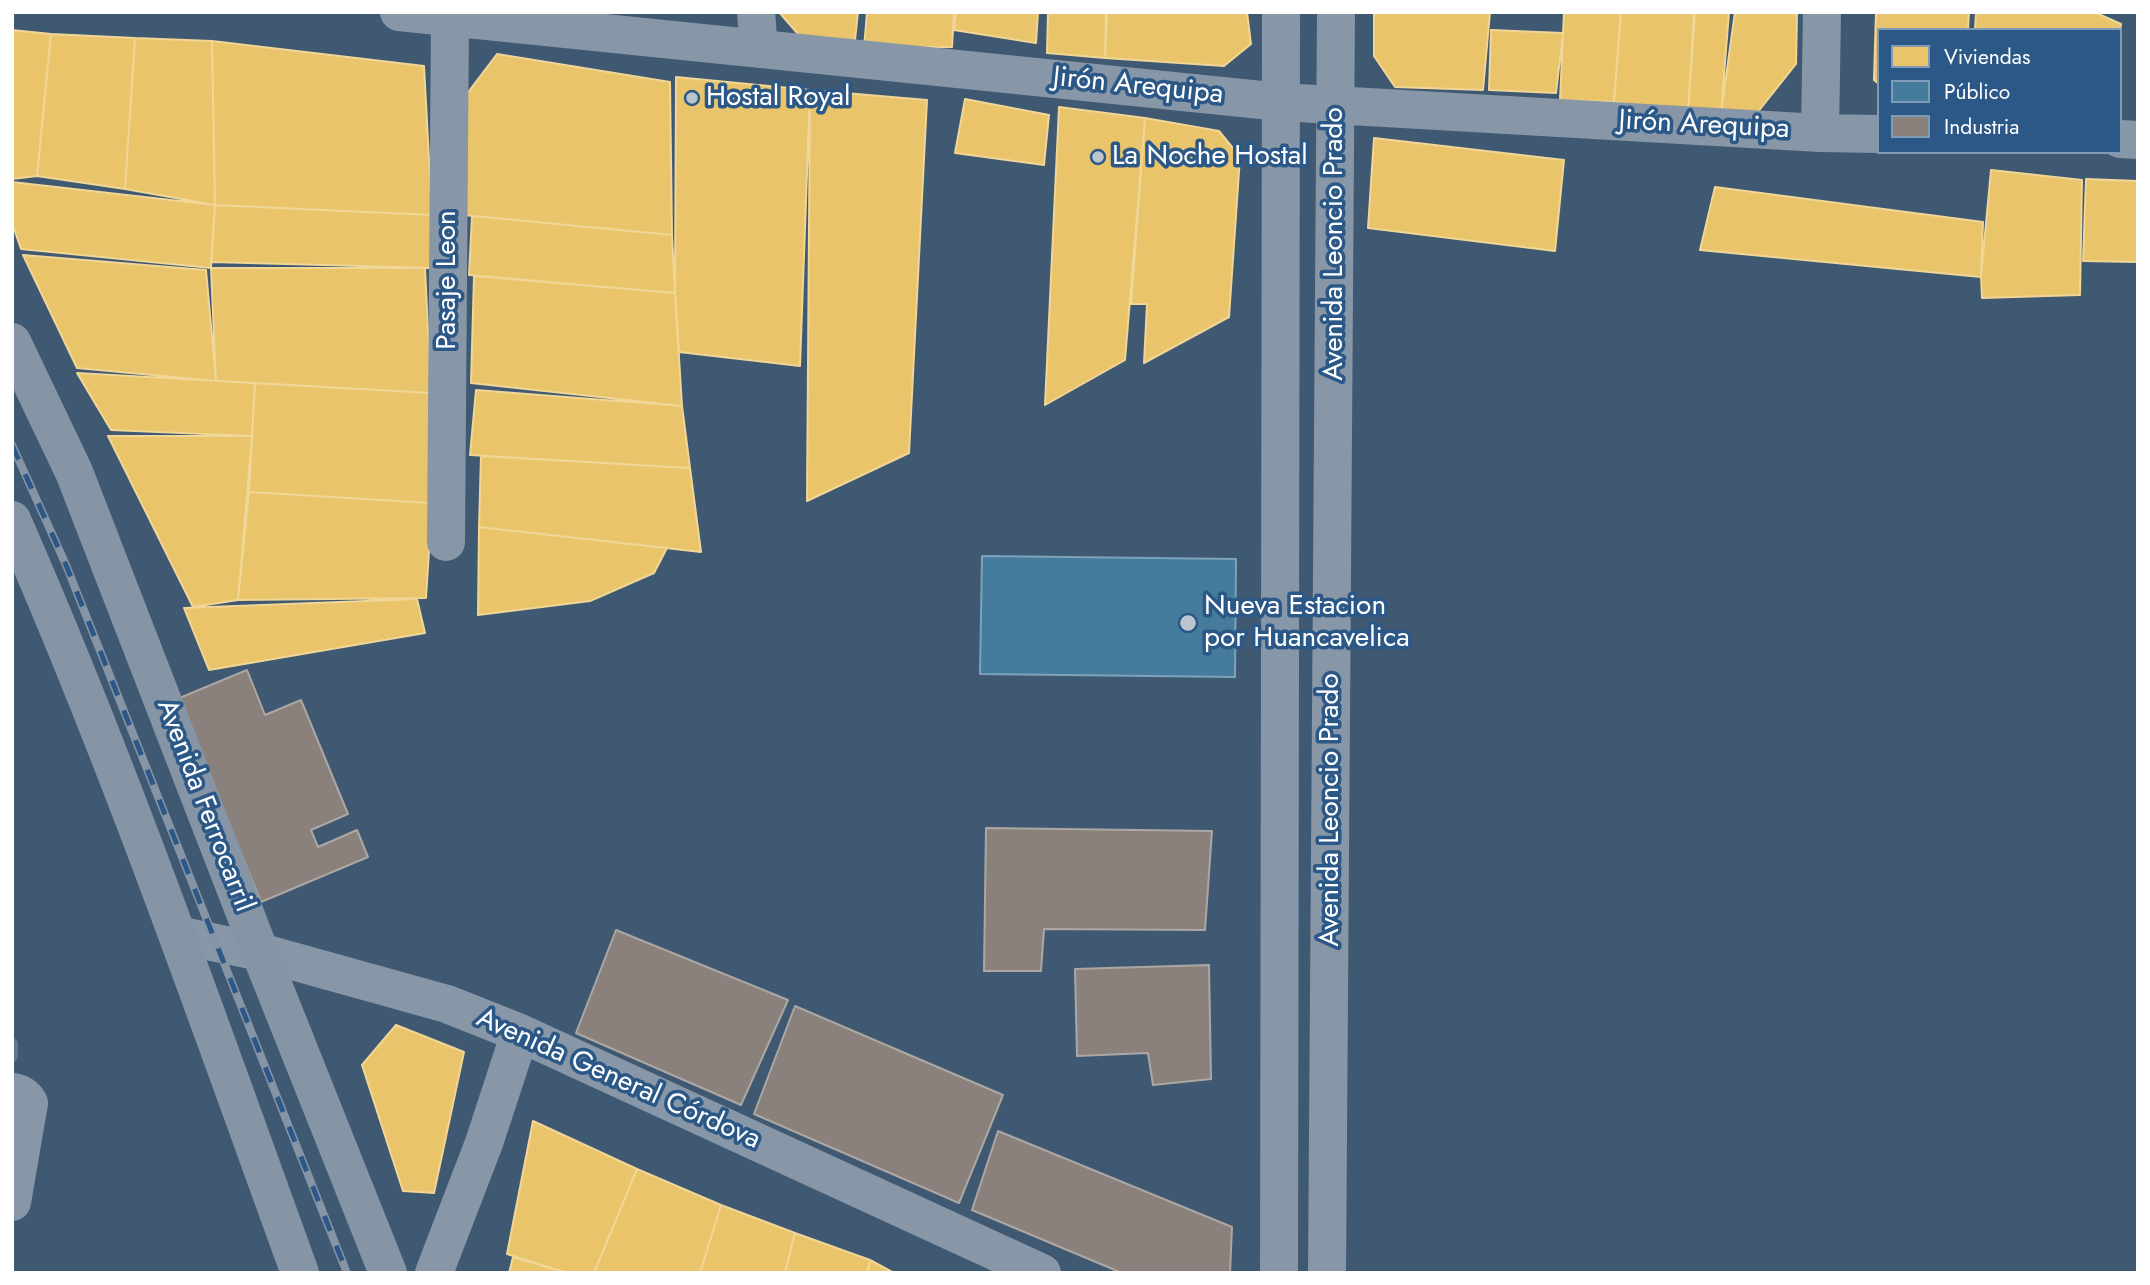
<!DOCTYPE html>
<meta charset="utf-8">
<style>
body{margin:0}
#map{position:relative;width:2150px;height:1285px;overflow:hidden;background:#405972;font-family:Jost,sans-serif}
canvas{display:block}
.frame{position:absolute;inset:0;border:14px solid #fff;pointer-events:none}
.legend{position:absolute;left:1877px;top:28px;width:245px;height:126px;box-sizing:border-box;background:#2b5887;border:2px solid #809bb7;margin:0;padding:9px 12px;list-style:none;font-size:21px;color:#fff}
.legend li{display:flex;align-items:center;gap:14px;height:35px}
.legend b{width:35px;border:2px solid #809bb7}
</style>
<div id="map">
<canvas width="2150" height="1285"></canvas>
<div class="frame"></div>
<ul class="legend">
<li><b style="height:19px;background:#e9c46a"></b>Viviendas</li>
<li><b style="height:19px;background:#457b9d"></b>Público</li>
<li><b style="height:19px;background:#8a817c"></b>Industria</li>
</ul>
</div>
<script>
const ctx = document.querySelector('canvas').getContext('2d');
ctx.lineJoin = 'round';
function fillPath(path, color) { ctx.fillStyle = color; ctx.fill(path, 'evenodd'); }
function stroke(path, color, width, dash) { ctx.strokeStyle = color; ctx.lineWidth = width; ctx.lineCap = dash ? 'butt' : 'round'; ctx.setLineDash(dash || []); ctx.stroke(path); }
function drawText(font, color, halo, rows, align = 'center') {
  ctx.font = font + ' Jost,sans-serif'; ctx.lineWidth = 7; ctx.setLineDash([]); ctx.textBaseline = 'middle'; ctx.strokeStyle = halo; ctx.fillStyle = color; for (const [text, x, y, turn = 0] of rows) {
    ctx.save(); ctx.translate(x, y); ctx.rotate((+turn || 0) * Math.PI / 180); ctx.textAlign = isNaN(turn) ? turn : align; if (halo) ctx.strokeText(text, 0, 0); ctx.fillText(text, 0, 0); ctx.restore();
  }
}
const homes = new Path2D(`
 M779,12h79l-3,28 -51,1z
 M867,12h87l-2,35 -88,1z
 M956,12h82l-2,31 -82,-13z
 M1048,12h58l-1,46 -58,-5z
 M1107,12h140l4,32 -27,22 -119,-8z
 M1374,12h116l-7,78 -88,-3 -21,-31z
 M1564,12h57l-7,90 -54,-2z
 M1621,12h73l-6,101 -74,-11z
 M1695,12h34l-8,101h-33z
 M1735,12h47l15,2 -1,50 -39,49h-36z
 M1876,12h93l-1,18h-89v54l-5,-4z
 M1976,12h118l27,12 -1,6h-145z
 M12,30l39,4 -14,142 -25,3z
 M1491,30l72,3 -7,60 -67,-3z
 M51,34l84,4 -10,151 -88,-13z
 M135,38l77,3 3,164 -90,-16z
 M212,41l212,25 8,149 -217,-10z
 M497,54l173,28 2,153 -209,-20v-116z
 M676,77l134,13 -10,276 -121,-14 -4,-59z
 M810,90l117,10 -18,353 -102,48z
 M965,99l84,16 -5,50 -89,-12z
 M1059,107l86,11 -20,242 -80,45z
 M1145,118l74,13 21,26 -11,160 -85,46 3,-59h-16z
 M1374,138l190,22 -9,91 -187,-23z
 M1991,170l91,10 -2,115 -98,3 -1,-21z
 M2086,179l52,2v81l-55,-1z
 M12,182l203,23 -4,63 -190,-19 -9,-26z
 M1715,187l268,35 -2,55 -281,-27z
 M215,205l217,10 2,53 -223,-6z
 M472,216l200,19 3,58 -206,-18z
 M23,255l183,15 10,111 -139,-13z
 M211,268h214l6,125 -215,-12z
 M474,276l201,17 7,113 -211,-23z
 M77,373l178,10 -3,53 -141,-6z
 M255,383l176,10 1,110 -183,-11z
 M476,390l206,16 8,62 -220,-13z
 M108,436h144l-14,164 -45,7z
 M481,456l209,12 11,84 -222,-25z
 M249,492l183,11 -6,95 -188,2z
 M479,527l188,21 -13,25 -64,28 -112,14z
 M417,599l8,34 -216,37 -25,-62z
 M396,1025l68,27 -30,141 -31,-2 -41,-126z
 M533,1121l104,48 -43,104h-27l-60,-19z
 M637,1169l84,36 -21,68h-106z
 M721,1205l74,28 -10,40h-85z
 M795,1233l75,27 -3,13h-82z
 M513,1257l54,16h-58z
 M870,1260l24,13h-26z`);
const public = new Path2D(`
 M982,556l254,3 -1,118 -255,-3z`);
const industry = new Path2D(`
 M247,670l18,45 36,-15 47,114 -37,16 7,17 39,-17 11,27 -107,45 -84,-203z
 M986,828l226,3 -7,99 -161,-1 -3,42h-57z
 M616,930l172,70 -47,105 -165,-72z
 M1209,965l2,114 -58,6 -5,-32 -71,3 -2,-87z
 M795,1006l208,89 -44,108 -205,-89z
 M998,1131l234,96 -2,46h-108l-150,-63z`);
const stream = new Path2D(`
 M12,1044v12`);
const minor = new Path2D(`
 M399,12l882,90 539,31 59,1
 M756,12l3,37
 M1820,133l2,-121
 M2120,139l18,1
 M446,542l4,-525
 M178,935l82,17 187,52 73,29 522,240
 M12,1092c9,1 13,4 17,11l-17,99
 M434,1273l50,-130 36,-110
 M1279,1273l2,-1261
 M1327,1273l9,-1261`);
const major = new Path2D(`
 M12,342l62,130 186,480 128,321
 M12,520c108,246 196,500 288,753`);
const rail = new Path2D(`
 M12,445l54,120 281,708`);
const markers = [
 [692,98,7,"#bcc5ce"],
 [1098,157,7,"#bcc5ce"],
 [1188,623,9,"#bcc5ce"]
];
const streetNames = [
 ["Jirón Arequipa",1138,87,6],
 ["Jirón Arequipa",1704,126,3],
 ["Avenida Leoncio Prado",1335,244,-90],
 ["Pasaje Leon",448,280,-90],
 ["Avenida Ferrocarril",204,806,69],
 ["Avenida Leoncio Prado",1331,810,-90],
 ["Avenida General Córdova",618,1080,24]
];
const poiNames = [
 ["Hostal Royal",706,98],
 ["La Noche Hostal",1112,157],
 ["Nueva Estacion",1204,607],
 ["por Huancavelica",1204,639]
];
fillPath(homes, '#e9c46a');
stroke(homes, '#f0d697', 2);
fillPath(public, '#457b9d');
stroke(public, '#7da3ba', 2);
fillPath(industry, '#8a817c');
stroke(industry, '#ada7a3', 2);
stroke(stream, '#5a7796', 12);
stroke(minor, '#8797a8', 38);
stroke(major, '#8695a5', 38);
stroke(rail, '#8695a6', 8);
stroke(rail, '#2b5887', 5, [16]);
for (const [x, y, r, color] of markers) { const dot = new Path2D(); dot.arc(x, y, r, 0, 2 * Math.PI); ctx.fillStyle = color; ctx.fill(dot); stroke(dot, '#2b5887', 2.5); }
drawText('28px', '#fff', '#2b5887', streetNames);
drawText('28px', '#fff', '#2b5887', poiNames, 'left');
</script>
